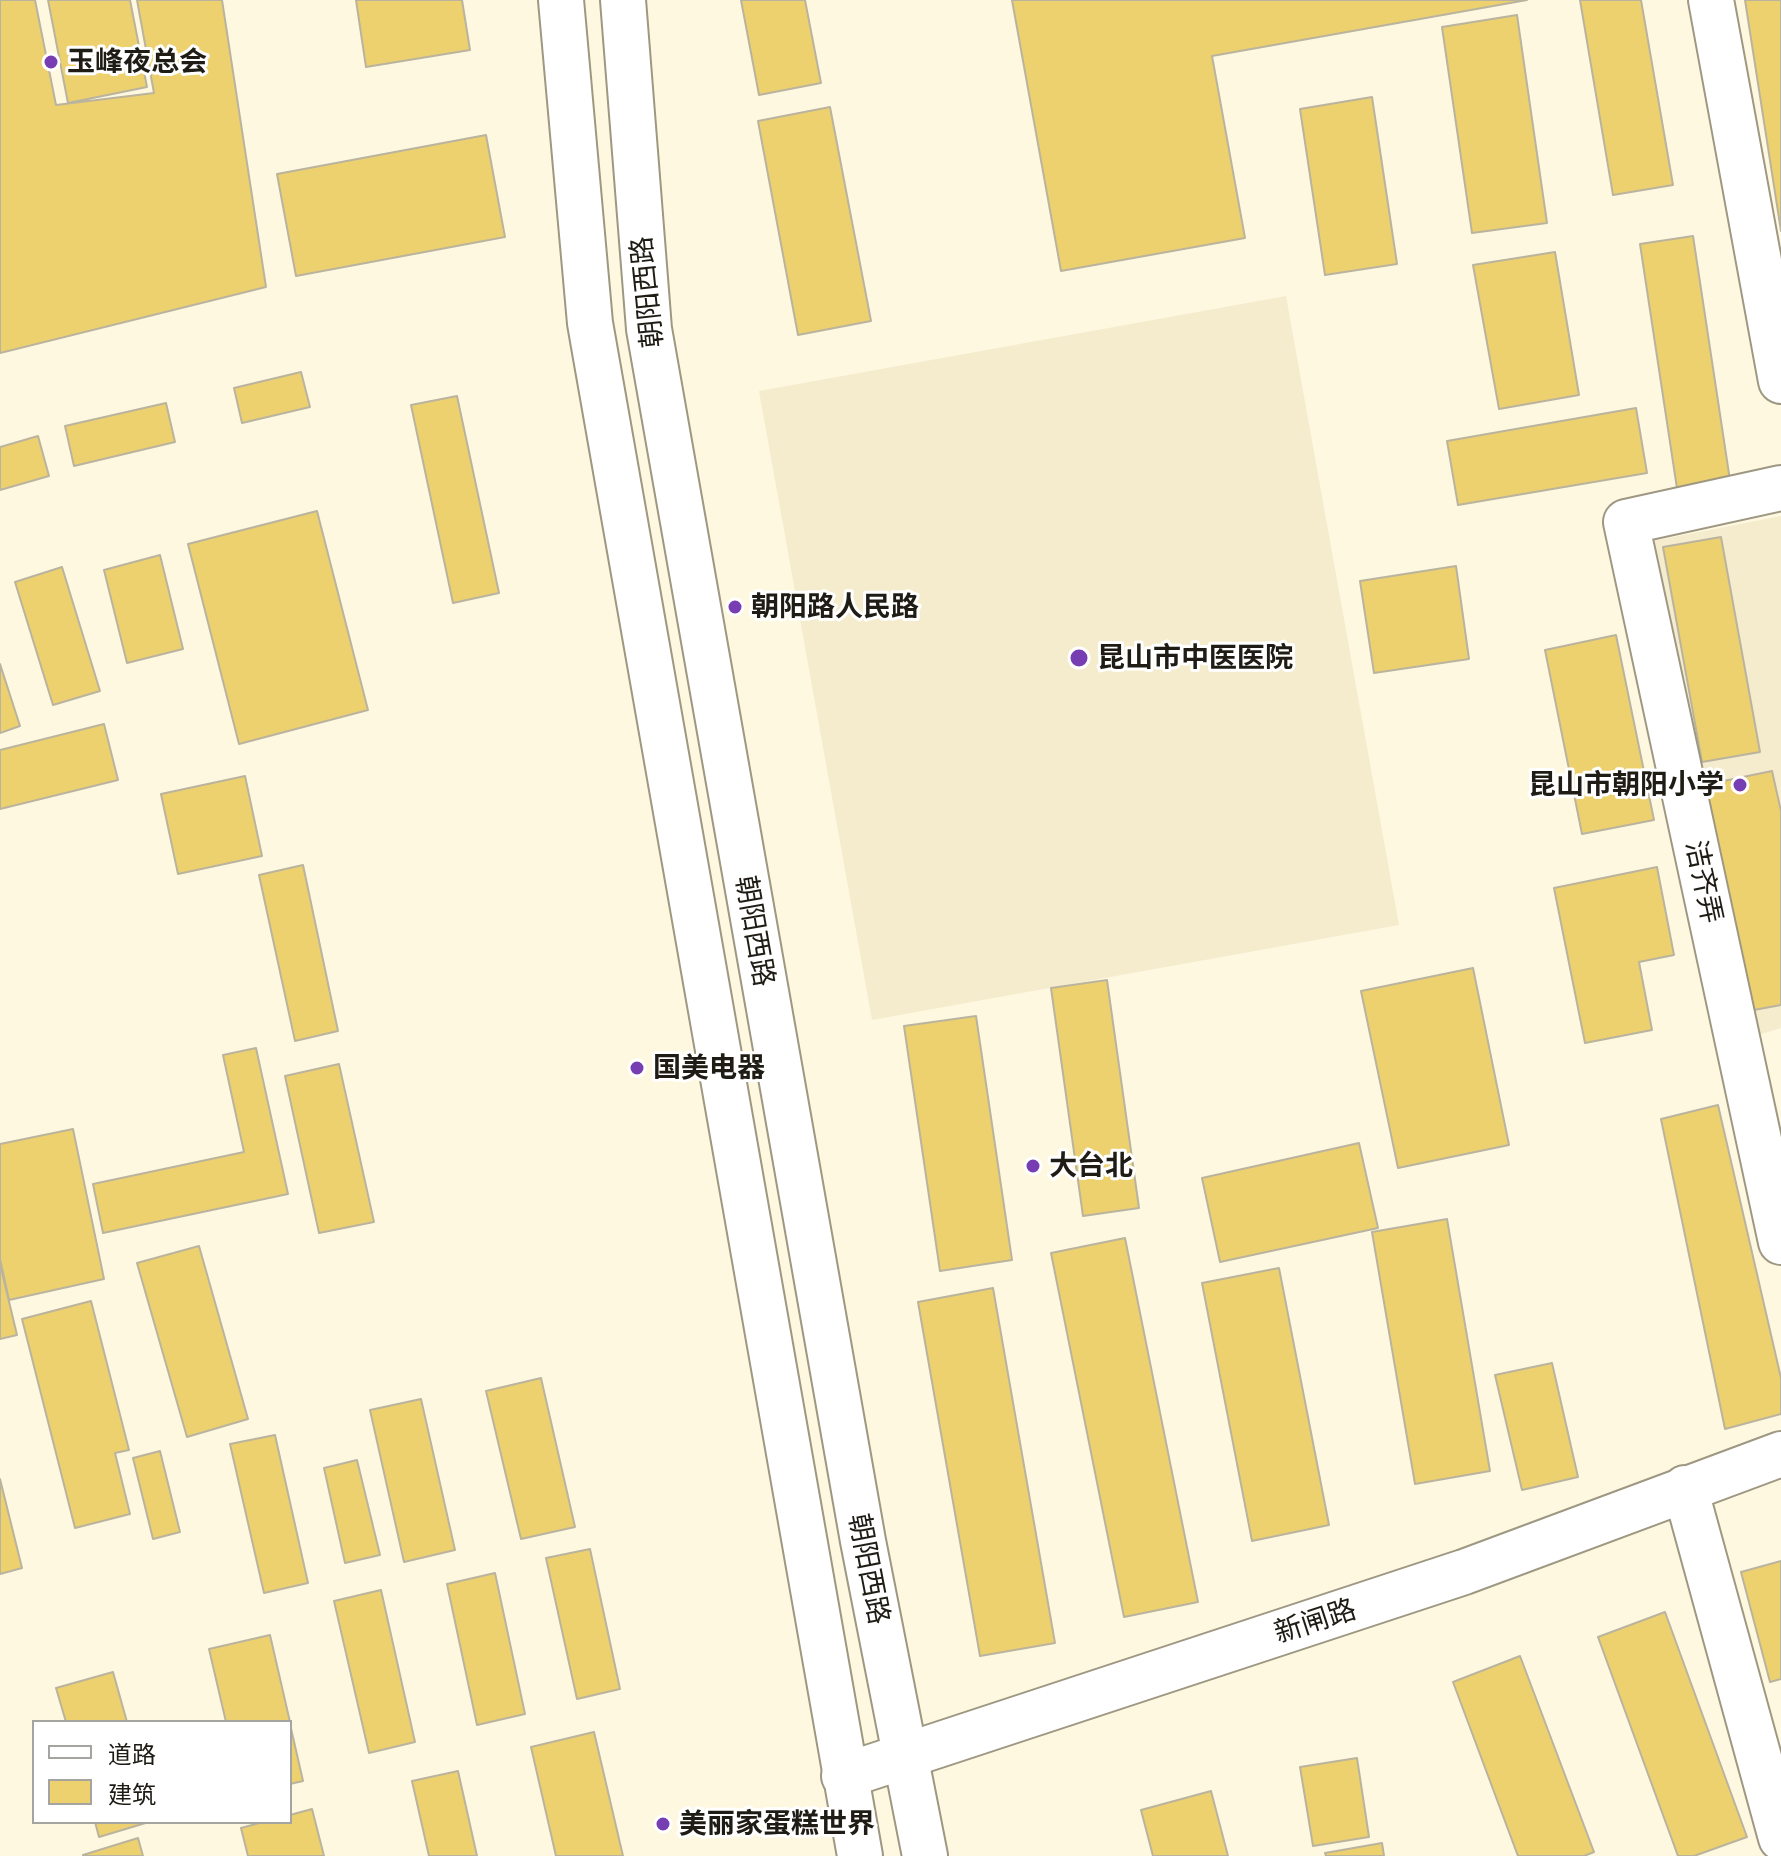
<!DOCTYPE html>
<meta charset="utf-8">
<style>
body{margin:0}
#map{position:relative;width:1781px;height:1856px;overflow:hidden;background:#fff8e1;font-family:Ubuntu,"Noto Sans SC",sans-serif}
canvas{display:block}
.legend{position:absolute;left:32px;top:1720px;width:260px;height:104px;box-sizing:border-box;background:#fff;border:2px solid #a5a4a1;margin:0;padding:10px 14px;list-style:none;font-size:24px;color:#1e1c14}
.legend li{display:flex;align-items:center;gap:16px;height:40px}
.legend b{width:40px;border:2px solid #a5a4a1}
</style>
<div id="map">
<canvas width="1781" height="1856"></canvas>
<ul class="legend">
<li><b style="height:10px;background:#fff"></b>道路</li>
<li><b style="height:22px;background:#eed16f"></b>建筑</li>
</ul>
</div>
<script>
const ctx = document.querySelector('canvas').getContext('2d');
ctx.lineJoin = 'round';
function fillPath(path, color) { ctx.fillStyle = color; ctx.fill(path, 'evenodd'); }
function stroke(path, color, width, dash) { ctx.strokeStyle = color; ctx.lineWidth = width; ctx.lineCap = dash ? 'butt' : 'round'; ctx.setLineDash(dash || []); ctx.stroke(path); }
function drawText(font, color, halo, rows, align = 'center') {
  ctx.font = font + ' Ubuntu,"Noto Sans SC",sans-serif'; ctx.lineWidth = 6; ctx.setLineDash([]); ctx.textBaseline = 'middle'; ctx.strokeStyle = halo; ctx.fillStyle = color; for (const [text, x, y, turn = 0] of rows) {
    ctx.save(); ctx.translate(x, y); ctx.rotate((+turn || 0) * Math.PI / 180); ctx.textAlign = isNaN(turn) ? turn : align; if (halo) ctx.strokeText(text, 0, 0); ctx.fillText(text, 0, 0); ctx.restore();
  }
}
const built = new Path2D(`
 M1286,296l113,629 -527,95 -113,-629z
 M1781,516v512l-29,9 -104,-495z`);
const building = new Path2D(`
 M0,0h35l21,105 98,-12 -17,-93h85l44,287 -266,66z
 M48,0h82l17,87 -79,16z
 M356,0h106l8,50 -104,17z
 M741,0h64l16,83 -62,12z
 M1012,0h515l-315,56 33,182 -184,33z
 M1580,0h61l32,185 -60,10z
 M1745,0h36v231z
 M1517,15l30,208 -75,10 -30,-206z
 M1372,97l25,167 -72,11 -25,-166z
 M830,107l41,214 -73,14 -40,-214z
 M486,135l19,102 -209,39 -19,-102z
 M1693,236l38,251 -53,8 -38,-251z
 M1555,252l24,143 -80,14 -26,-144z
 M301,372l9,35 -68,16 -8,-35z
 M457,396l42,197 -46,10 -42,-198z
 M166,403l9,39 -101,24 -9,-40z
 M1636,408l11,65 -189,32 -11,-64z
 M38,436l11,40 -49,14v-43z
 M317,511l51,199 -129,34 -51,-200z
 M1721,537l39,215 -58,10 -39,-215z
 M160,555l23,94 -56,14 -23,-93z
 M1456,566l13,93 -95,14 -14,-92z
 M62,567l38,124 -47,14 -38,-123z
 M1616,635l38,185 -72,14 -37,-184z
 M0,664l20,62 -20,7z
 M104,724l14,56 -118,29v-59z
 M1772,771l9,40v194l-27,5 -50,-225z
 M245,776l17,80 -84,18 -17,-80z
 M303,865l35,166 -43,10 -36,-166z
 M1657,867l17,88 -35,7 13,68 -67,13 -31,-155z
 M1473,968l36,177 -111,23 -37,-177z
 M1107,980l32,228 -56,8 -32,-228z
 M976,1016l36,244 -72,11 -36,-245z
 M256,1048l32,146 -185,39 -10,-49 151,-32 -21,-97z
 M339,1064l35,158 -55,11 -34,-157z
 M1718,1105l63,273v36l-56,15 -64,-310z
 M73,1129l31,150 -95,21 -9,-41v-115z
 M1359,1143l19,85 -158,34 -18,-84z
 M1447,1219l43,252 -75,13 -43,-252z
 M1125,1238l73,364 -74,15 -73,-364z
 M199,1246l49,173 -61,18 -50,-174z
 M0,1264l17,71 -17,4z
 M1279,1268l50,257 -77,16 -50,-258z
 M993,1288l62,355 -75,13 -62,-354z
 M91,1301l38,149 -14,3 15,61 -55,14 -53,-209z
 M1552,1363l26,114 -56,13 -27,-115z
 M541,1378l34,149 -54,12 -35,-148z
 M421,1399l34,151 -51,12 -34,-152z
 M275,1435l33,148 -44,10 -34,-149z
 M160,1451l20,81 -27,7 -20,-81z
 M357,1460l23,95 -35,8 -21,-95z
 M0,1479l22,89 -22,6z
 M590,1549l30,140 -43,10 -31,-141z
 M1781,1561v118l-11,3 -29,-110z
 M495,1573l30,141 -48,11 -30,-141z
 M381,1590l34,152 -46,11 -35,-152z
 M1665,1612l82,225 -53,19h-16l-80,-219z
 M270,1635l20,87h-64l-17,-73z
 M1520,1656l74,196 -10,4h-66l-65,-174z
 M113,1672l14,50h-61l-10,-34z
 M290,1724l13,57 -13,3z
 M594,1732l29,124h-67l-25,-109z
 M1357,1758l12,79 -56,9 -13,-79z
 M458,1771l19,85h-48l-17,-75z
 M1211,1791l17,65h-75l-12,-46z
 M312,1809l12,47h-76l-7,-28 22,-6h27v-7z
 M95,1822h54l-50,15z
 M138,1838l5,18h-60v-1z
 M1382,1843l2,13h-58l-1,-3z`);
const minor = new Path2D(`
 M1711,0l70,381
 M1781,488l-155,34 155,720
 M1685,1488l96,350
 M844,1776l620,-204 317,-118`);
const major = new Path2D(`
 M561,0l29,323 270,1533
 M623,0l26,329 214,1212 62,315`);
const markers = [
 [51,62,8,"#773db3"],
 [735,607,8,"#773db3"],
 [1079,658,10,"#773db3"],
 [1740,785,8,"#773db3"],
 [637,1068,8,"#773db3"],
 [1033,1166,8,"#773db3"],
 [663,1824,8,"#773db3"]
];
const poiNames = [
 ["玉峰夜总会",67,62],
 ["朝阳路人民路",751,607],
 ["昆山市中医医院",1097,658],
 ["昆山市朝阳小学",1724,785,"right"],
 ["国美电器",653,1068],
 ["大台北",1049,1166],
 ["美丽家蛋糕世界",679,1824]
];
const streetNames = [
 ["朝阳西路",647,292,-96],
 ["洁齐弄",1704,882,78],
 ["朝阳西路",755,931,80],
 ["朝阳西路",869,1569,79],
 ["新闸路",1315,1621,-18]
];
fillPath(built, '#f5ecce');
fillPath(building, '#eed16f');
stroke(building, '#bab49e', 2);
stroke(minor, '#9e9883', 48);
stroke(major, '#9e9883', 48);
stroke(minor, '#fff', 44);
stroke(major, '#fff', 44);
for (const [x, y, r, color] of markers) { const dot = new Path2D(); dot.arc(x, y, r, 0, 2 * Math.PI); ctx.fillStyle = color; ctx.fill(dot); stroke(dot, '#fff', 3); }
drawText('bold 28px', '#1e1c14', '#fff', poiNames, 'left');
drawText('28px', '#1e1c14', '#fff', streetNames);
</script>
